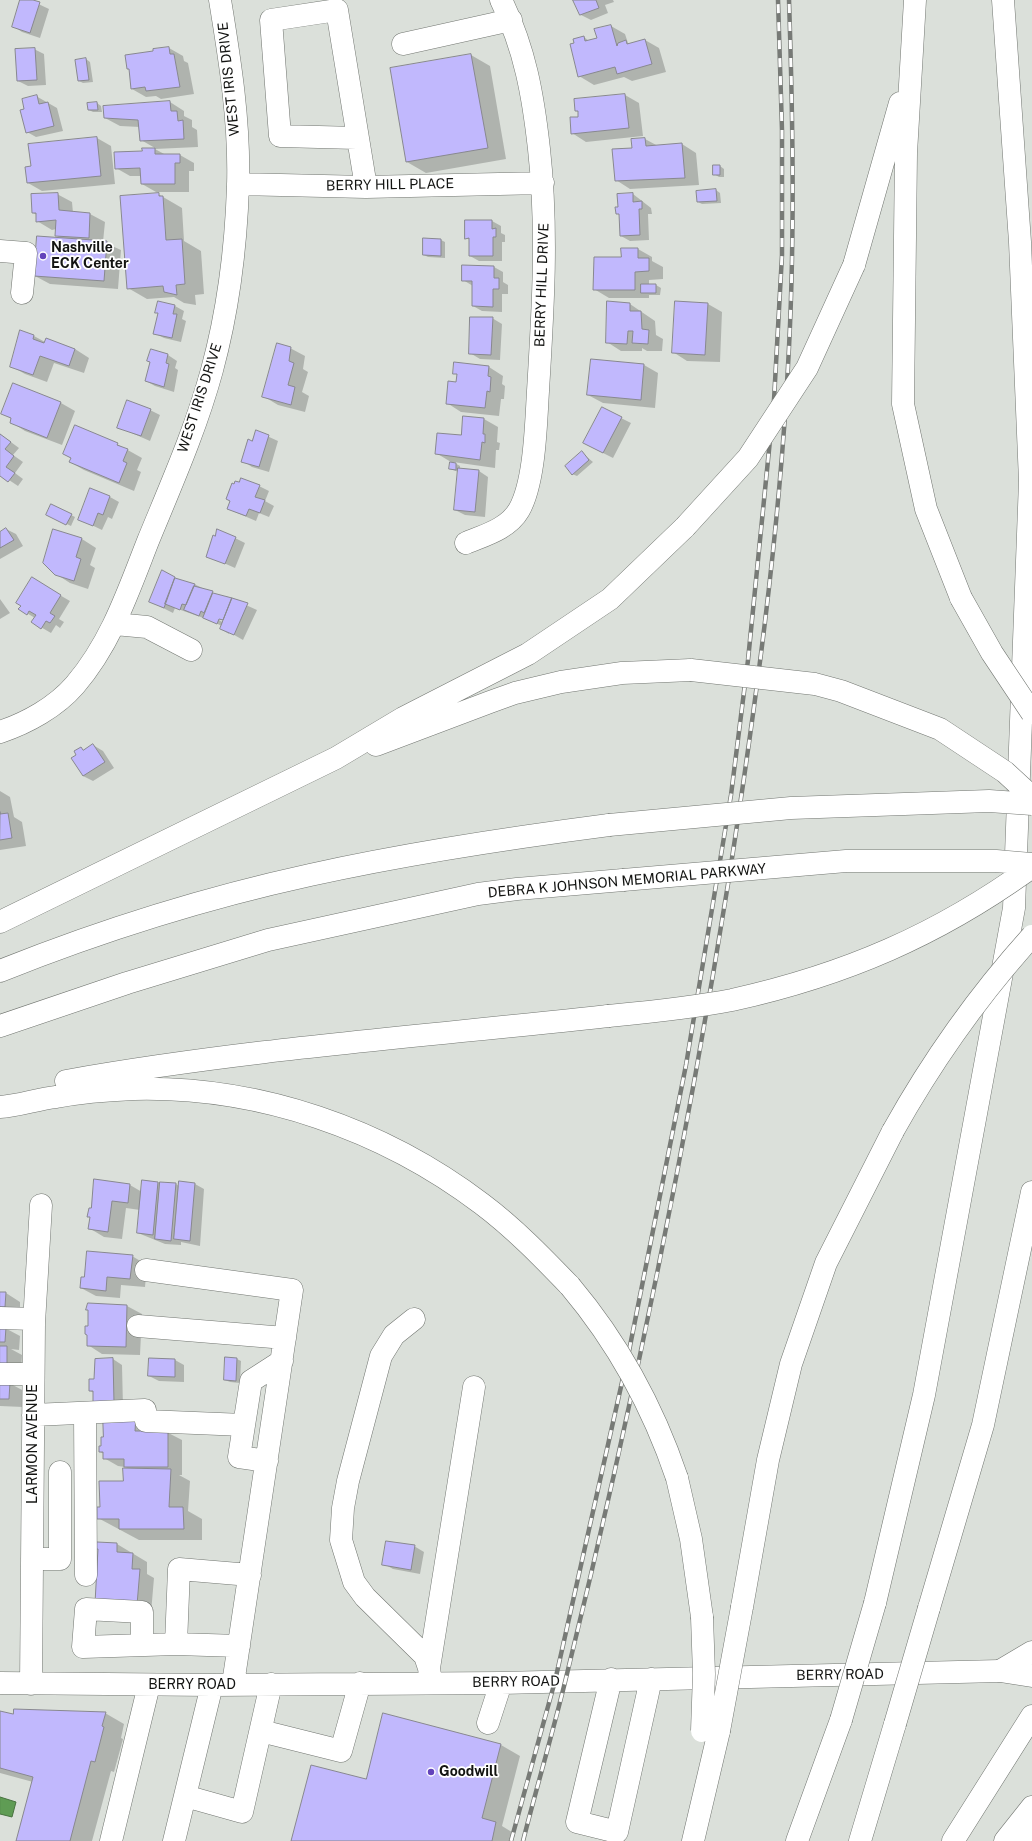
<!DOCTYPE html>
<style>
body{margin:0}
canvas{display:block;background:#dbe0da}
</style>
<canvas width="1032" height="1841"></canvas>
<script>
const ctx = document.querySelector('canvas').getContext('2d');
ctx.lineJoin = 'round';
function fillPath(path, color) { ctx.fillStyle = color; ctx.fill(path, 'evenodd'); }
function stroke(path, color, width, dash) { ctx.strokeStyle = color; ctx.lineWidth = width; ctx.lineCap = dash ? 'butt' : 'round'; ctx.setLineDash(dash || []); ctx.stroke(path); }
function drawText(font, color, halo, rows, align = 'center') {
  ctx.font = font + ' "Public Sans",sans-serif'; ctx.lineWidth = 3.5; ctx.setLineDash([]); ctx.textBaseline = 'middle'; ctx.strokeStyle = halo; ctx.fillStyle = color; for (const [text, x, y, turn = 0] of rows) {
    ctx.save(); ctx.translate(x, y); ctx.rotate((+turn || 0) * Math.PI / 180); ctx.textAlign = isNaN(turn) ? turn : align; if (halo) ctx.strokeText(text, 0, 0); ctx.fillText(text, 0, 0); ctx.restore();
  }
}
const water = new Path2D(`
 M0,1797l16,5 -4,15 -12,-3z`);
const shadow = new Path2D(`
 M21,0h9l19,9 -9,29 -18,-6 -9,-6z
 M575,0h38l1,2 -9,3 3,8 -17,7 -10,-5z
 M611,26l14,8 3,9 2,1 15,-4 14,8 7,24 -34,9 -8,-4 -30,8 -15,-9 5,-39 5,4 9,-3z
 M169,48l14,8 1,5 4,2 6,31 -33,5 -5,-3 -10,1 -14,-8 -2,-19 -2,-2 26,-16z
 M34,49l10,5 2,31 -18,1 -10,-5z
 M471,55l19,11 16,93 -80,14 -19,-11 -16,-93z
 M86,59l4,3 3,20 -10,1 -4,-2z
 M625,95l14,8 4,33 -57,6 -14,-9 8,-15 -1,-6 -3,-1z
 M36,96l21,12 6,23 -27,6 -9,-5 -2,-22z
 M170,102l14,9v5l8,4v7l5,3 1,17 -43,2 11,6h14l14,8v8h-5v21h-33l-14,-8v-8h-12l-14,-8 27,-16v-3l12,-1 -14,-8 -1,-13 -20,-1 -15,-8z
 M97,103l4,3 1,6h-9l-4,-2z
 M97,138l14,8 4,38 -73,7 -14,-8 4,-16z
 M645,139l13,7 24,-2 14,9 3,32 -69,4 -14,-9 17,-31v-9z
 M720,166l4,3v8h-5l-5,-3z
 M716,190l4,3 1,10 -19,1 -4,-2z
 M57,194l15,8 1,11 17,1 15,8 -2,20 18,8 -3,39 -68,-5 -15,-8 27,-37 -6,-4v-6l-4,1 -15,-9v-6l-4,-2z
 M158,194l24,14 2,33 17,10 3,43 -9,1 1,10 -12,-2 -10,-6 -27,2 -19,-11z
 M633,194l18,14 1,6h-4l1,26 -19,1 -9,-5 -1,-21 -3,-2 2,-5z
 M492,221l9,5v7l4,2v7h-3v19h-23l-9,-5v-16l-4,-2z
 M441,240l4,2v16l-17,-1 -4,-2z
 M622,249h16l14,8v4l11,6v12l-14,1v5h7l5,3 -1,7h-11v3h-40l-15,-9 28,-31z
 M494,267l9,5v10l5,3v9h-6v18l-20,-1 -9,-5v-20l-10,-6z
 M676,302l32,2 14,8 -2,50 -33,-1 -14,-9z
 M630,304l25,17 1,14 7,4 -1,12h-15l-5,-3v3h-21l-14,-9z
 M175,306l9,5 -2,8 4,2 -5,21 -17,-4 -10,-5 5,-19 -3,-2z
 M492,318l10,6 -2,36 -20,-1 -10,-6z
 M34,336l11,6 2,-3 28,10 14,9 -5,15 -30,-10 -7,19 -22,-8 -14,-8z
 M290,348l15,8 -2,13 5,3 -6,20 7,4 -4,16 -27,-7 -15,-9z
 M151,351l17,4 9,6 -2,7 3,2 -4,22 -19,-6 -9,-5 5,-19z
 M592,360l52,5 14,8 -3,35 -52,-5 -15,-8z
 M489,367l14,9 -1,8 3,2 -1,13h-3l-2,17 -38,-4 -14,-9 10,-20 1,-8 -4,-2z
 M61,403l14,8 -13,34 -37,-14 -14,-9 1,-3 -9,-6z
 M150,410l10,5 -10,26 -32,-14z
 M464,417l20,2 14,8 -1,15 3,1 -1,7h-3l-1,18 -42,-6 7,4v4l19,1 9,6 -3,40 -20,-2 -10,-5 4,-38 -9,-3 1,-7 -15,-9 26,-17z
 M621,418l10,5 -18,35 -20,-10z
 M256,431l22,10 -9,31 -17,-5 -9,-6z
 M0,434l19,14 -6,7 10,7 -8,11 8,6 -5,7 -18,-12z
 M117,444l25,14 -5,12 4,2 -7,19 -50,-21 -14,-8 1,-4 -7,-4z
 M582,453l11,9 -16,14 -5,-2z
 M259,486l10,5 -4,10 9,5 -5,11 -10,-4 -3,8 -28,-12 3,-8z
 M110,497l9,5 -7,17 -4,-2 -6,13 -23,-11z
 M71,515l4,2 -4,9 -19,-9z
 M6,529l10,5 7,12 -23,13v-26z
 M54,530l28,9 14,9 -6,17 5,3 -7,21 -18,-6 -14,-9z
 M235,538l10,5 -10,25 -27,-12z
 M162,572l26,12h6l31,15 1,-3 31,14 -14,30 -14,-8v2l-8,-5 1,-3 -13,-6 -34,-12 -2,5 -22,-11zM215,615l9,5v3l-10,-6z
 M32,579l38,22 -11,18 5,3 -4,6 -4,-3 -5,8 -19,-11 3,-4 -15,-9z
 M0,599l10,14 -10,6z
 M93,745l10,6 11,17 -21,13 -10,-5 -6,-21 4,-7 4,3z
 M0,791l10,6 4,20 8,5 4,24 -26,4z
 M95,1181l35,4 12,7 1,-11 33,3 3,2 16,-2 9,5 -4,57 -19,-4v3l-16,-1 -27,-11 2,-23 -14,-2 -4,31 -18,-2 -15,-9 2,-10 -3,-2 4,-7z
 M132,1256l15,9 -2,22 -24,-2 -1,13 -24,-2 -15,-8z
 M0,1293h6l14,9v13l-20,-1z
 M89,1304l38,2 15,8 -2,41 -38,-1 -14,-9z
 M0,1328h5l15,8 -1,14 -8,-1 11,6 -1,16h-21z
 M113,1359l9,6 1,42 -33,-16 5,-11 -1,-11z
 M237,1359l4,2 -1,22 -10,-1 -5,-2z
 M175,1360l9,5v17l-25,-1 -10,-5z
 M0,1382l9,1 15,8 -1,16 -23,-1z
 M135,1416l47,24v35h-3l11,6 -2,30 14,8v21h-63l-41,-22 3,-10 23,-26 6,-13 -5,-2 -7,-1 -14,-8v-4l-4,-2 2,-14z
 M117,1544l30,18v12l7,4 -3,35 -58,-35 6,-29z
 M414,1546l10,6 -4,22 -27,-5 -9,-5z
 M0,1712l14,4 91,-3 19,11 -3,14 2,1 -9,33 -3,-1 -19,70h-75l16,-59 -33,-9z
 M384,1714l117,31 19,11 -18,70 13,8 -2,7h-221l75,-61z`);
const building = new Path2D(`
 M20,0h13l7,2 -10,31 -18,-6z
 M573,0h23l3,8 -19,7z
 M611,25l6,21 1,-3 8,-3 1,4 18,-5 7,25 -35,10 -2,-7 -37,10 -8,-33 4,-1 -1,-4 11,-3 1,5 12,-3 -3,-9z
 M169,47l1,7h4l6,33 -34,4 -1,-4 -14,2 -2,-20h-2l-2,-14 28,-4v-2z
 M35,48l2,32 -20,1 -2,-32z
 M471,54l17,94 -82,14 -16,-94z
 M86,58l3,22 -11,1 -3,-21z
 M625,94l4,34 -58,6 -1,-17h8v-6h-3l-1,-12z
 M37,95l2,9 9,-2 6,24 -28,7 -6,-23 4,-1 -2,-10z
 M170,101l1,10h6l1,10 5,-1 1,19 -44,2 -2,-21 -34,-2 -1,-12z
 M97,102l1,8h-10l-1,-7z
 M97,137l4,39 -74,7 -2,-16 6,-1 -3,-22z
 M645,138l1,8 36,-3 3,35 -70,3 -3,-32 20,-1 -1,-9z
 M142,148h13v6h25v9h-5v21h-34l-1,-16 -25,1 -1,-17 28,-1z
 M713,165h7v10h-7z
 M716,189l1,12 -20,1 -1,-11z
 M58,193l1,17 31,3 -1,25 -34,-2 1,-16 -20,2v-9h-4l-1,-19z
 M159,193v3h4l3,44 16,-1 3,45 -9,1 1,10 -13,-3 -1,-6 -36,3 -7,-93z
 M633,193v9l9,-1v8h-3l1,26 -20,1 -1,-22h-3l-1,-7h3l-1,-13z
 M465,220h27v9l4,-1v9h-3v19h-24v-18l-4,1z
 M37,236l70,5 -3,40 -70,-5z
 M423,238l18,1v17l-18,-1z
 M621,248h17v10h11v13l-14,1v18h-42l1,-33h27z
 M462,265l32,1v12h5v11h-6v18l-21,-1v-25h-10z
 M641,284h15v9h-15z
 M158,301l17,4 -2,9h4l-5,24 -19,-4 5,-21h-3z
 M607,301l23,2v8h11l1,18 7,1 -1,14 -16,-1 1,-12h-5l-1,13 -21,-1z
 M675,301l33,2 -3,52 -33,-2z
 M470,317h23l-2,38 -22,-1z
 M20,330l14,5 -1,4 11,4 2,-5 29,11 -6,17 -29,-10 -7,19 -23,-8z
 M277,343l14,4 -2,14 5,2 -6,22 7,2 -4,18 -29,-8z
 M151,349l17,5 -2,9 3,1 -5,23 -19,-6 5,-19 -3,-1z
 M591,359l53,5 -3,36 -54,-5z
 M454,362l35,4 -1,10 3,1 -1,15 -3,-1 -2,17 -39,-4 2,-23 8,1 1,-8h-4z
 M13,383l48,19 -14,36 -37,-15 1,-5 -10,-4z
 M127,400l24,9 -10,27 -24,-8z
 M602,407l20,10 -19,36 -20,-10z
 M463,416l21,2 -1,16h2v9l-3,-1 -2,18 -45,-6 2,-21 24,2z
 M75,425l43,18 -1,2 11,4 -5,12 4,2 -8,20 -50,-21 2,-4 -8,-4z
 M256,430l13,5 -10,32 -18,-5 7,-23 4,2z
 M0,434l11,8 -6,7 9,7 -8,11 9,6 -7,9 -8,-6z
 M582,451l7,9 -17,15 -7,-9z
 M450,462l6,1v7l-7,-1z
 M458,468l21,2 -4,42 -21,-2z
 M241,478l19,7 -5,12 10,3 -5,13 -11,-4 -3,7 -19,-7 3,-8 -4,-2 6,-16 2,1 1,-3 4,1z
 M90,488l20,8 -7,19 -5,-2 -5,13 -15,-6z
 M51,504l21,10 -6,11 -20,-10z
 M6,528l8,12 -14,8v-16z
 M53,529l29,9 -6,19 5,2 -7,22 -19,-6 -12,-12z
 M217,529l19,8 -11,27 -19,-7 7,-22 2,1z
 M162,570l13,7 -11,31 -15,-6z
 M32,577l29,18 -11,18 5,3 -5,7 -4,-2 -5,8 -10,-7 5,-7 -7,-4 -2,4 -9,-6 3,-3 -5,-3z
 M175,578l20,6 -9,21 -4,-1 -2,6 -15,-6z
 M194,586l19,5 -9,22 -3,-2 -2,5 -15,-6z
 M213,593l19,5 -9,22 -4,-1 -2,5 -14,-6z
 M232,598l16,5 -14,32 -14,-6z
 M93,744l12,18 -22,14 -12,-18 5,-3 -2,-4 7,-4 2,3z
 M0,812v2l8,-1 4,25 -12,2z
 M94,1179l36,5 -2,19 -16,-2 -4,31 -20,-3 2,-12h-3l2,-9h2z
 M142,1180l16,2 -5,53 -16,-2z
 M179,1181l16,2 -5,58 -16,-2z
 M160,1182l16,1 -5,58 -16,-2z
 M87,1251l46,4 -3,24 -23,-2 -1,14 -26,-3 1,-11h3z
 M0,1292h6l-1,15h-5z
 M88,1303l39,2 -1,42 -39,-1v-11l-2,-1v-8h3v-16h-2z
 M0,1327h6l-1,15h-5z
 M0,1346h7v18h-7z
 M225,1357l12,1 -1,23 -12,-1z
 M113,1358l1,44h-21v-11h-4v-12h5l1,-20z
 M149,1358l26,1v18l-27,-1z
 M0,1381l10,1 -1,17h-9z
 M103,1415h33l-1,16h33v36h-44v-8h-21v-7h-4v-6h2v-9h2z
 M123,1468l48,1 -2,38h14l1,22h-65v-10h-22v-12h3l-1,-26h24z
 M386,1541l29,4 -4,25 -29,-5z
 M97,1542l20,1v9l16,1 -1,16h8l-3,36 -42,-2 3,-54h-1z
 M14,1709l92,3 -4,14 2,1 -9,35 -4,-1 -21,80h-54l17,-64 -33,-9v-57l13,3z
 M383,1713l118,31 -19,74 14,4 -4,19h-201l20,-76 55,14z`);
const minor = new Path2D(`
 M403,44l108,-24
 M357,138l-77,-2 -9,-116 66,-10 29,177
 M238,184l128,3 177,-4
 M0,251l26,2 -4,40
 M466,543c19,-8 42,-14 53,-33 16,-28 17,-87 19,-119 5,-82 10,-161 1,-242 -6,-54 -14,-100 -38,-149
 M115,624l32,3 44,23
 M0,732c27,-9 56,-25 75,-47 36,-42 53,-93 73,-144 23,-56 48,-112 64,-171 16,-59 24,-123 26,-184 2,-63 -8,-125 -18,-186
 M146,1270l146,20 -59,394
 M0,1318l34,1
 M414,1319l-20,16 -13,21 -33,125 -5,27 -2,32 13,42 11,15 60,59 4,12 2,15
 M138,1326l147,12
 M0,1374h33
 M85,1413l1,162
 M33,1415l112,-5 1,11 98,4
 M267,1461l-28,-4 12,-76 31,-20
 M32,1559h28v-87
 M142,1645v-33l-56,-3 -3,38 93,-3
 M239,1646l-63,-2 3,-75 71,6
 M429,1668l45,-281
 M611,1679l-34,143 40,10 34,-153
 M0,1683l212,2 289,-2 499,-12 32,5
 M31,1684l3,-361 7,-118
 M488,1723l13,-40
 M261,1731l80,20 19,-68
 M185,1796l57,16 29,-128
 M1029,1839l3,-8
 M111,1841l38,-156
 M174,1841l38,-156
 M1005,1841l27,-34`);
const major = new Path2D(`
 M1000,1671l32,-19`);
const highway = new Path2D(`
 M915,0l-9,153 -3,251 23,105 35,89
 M854,265l46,-162
 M376,745l114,-43 25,-9 46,-11 61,-9 69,-3
 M0,922l336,-164 67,-40 125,-64 82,-55 75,-72
 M0,971c100,-40 205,-73 310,-96 99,-22 199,-37 299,-50
 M0,1026l127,-43 141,-43 210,-46 39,-5 106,-9
 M66,1081c179,-32 361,-45 542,-65
 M0,1107c19,-1 37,-8 56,-10 26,-5 52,-7 78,-8 125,-3 249,40 348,115 32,24 60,53 88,82
 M677,1478l14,61 11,78
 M875,1603l49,-208 90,-487 16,-427 -10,-239 -17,-242
 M742,1607l26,-147 23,-96 35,-101 67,-132
 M929,1608l54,-183 49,-233
 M693,1841l26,-110
 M797,1841l44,-121
 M860,1841l35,-117
 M953,1841l79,-125`);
const rail = new Path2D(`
 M511,1841l44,-160 74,-330 57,-286 45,-270 17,-135 26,-260 8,-145v-125l-4,-130
 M523,1841c14,-55 30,-109 43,-163 65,-264 120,-531 163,-800 26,-169 50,-341 59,-512 7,-122 5,-244 1,-366`);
const highwayBridge = new Path2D(`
 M685,527l63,-69 59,-90 47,-103
 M961,598l31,55 40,60
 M691,670l124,14 26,7 99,38 65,43 27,25
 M609,825l182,-17 198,-7 43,3
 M623,880l223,-19h150l36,3
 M608,1016c41,-4 83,-8 124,-16 113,-25 206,-65 300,-133
 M893,1131c39,-70 85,-135 139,-195
 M570,1286c48,57 83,121 107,192
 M841,1720l34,-117
 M895,1724l34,-116
 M702,1731l2,-57 -2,-57
 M719,1731l23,-124`);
const markers = [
 [43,256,4,"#6343bb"],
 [431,1772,4,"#6343bb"]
];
const streetNames = [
 ["WEST IRIS DRIVE",229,79,-96],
 ["BERRY HILL PLACE",390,185,-1],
 ["BERRY HILL DRIVE",542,285,-88],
 ["WEST IRIS DRIVE",200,398,-72],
 ["DEBRA K JOHNSON MEMORIAL PARKWAY",627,881,-5],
 ["LARMON AVENUE",33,1444,-90],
 ["BERRY ROAD",840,1675,-1],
 ["BERRY ROAD",516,1682,-1],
 ["BERRY ROAD",192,1685]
];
const poiNames = [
 ["Nashville",51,248],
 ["ECK Center",51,264],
 ["Goodwill",439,1772]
];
fillPath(water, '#5f9c54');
stroke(water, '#487340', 1);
fillPath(shadow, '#0003');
fillPath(building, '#c1b8fd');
stroke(building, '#88888f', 1);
stroke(minor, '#727671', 23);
stroke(major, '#727671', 23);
stroke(highway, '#727671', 23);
stroke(minor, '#fff', 22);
stroke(major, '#fff', 22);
stroke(highway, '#fff', 22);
stroke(rail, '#777a76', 4.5);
stroke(rail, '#fff', 3, [9]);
stroke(highwayBridge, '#727671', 23, []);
stroke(highwayBridge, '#fff', 22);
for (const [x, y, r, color] of markers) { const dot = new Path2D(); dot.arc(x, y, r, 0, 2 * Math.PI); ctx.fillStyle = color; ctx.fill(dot); stroke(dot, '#fff', 1.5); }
drawText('14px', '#131412', '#fff', streetNames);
drawText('bold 14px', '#131412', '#fff', poiNames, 'left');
</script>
